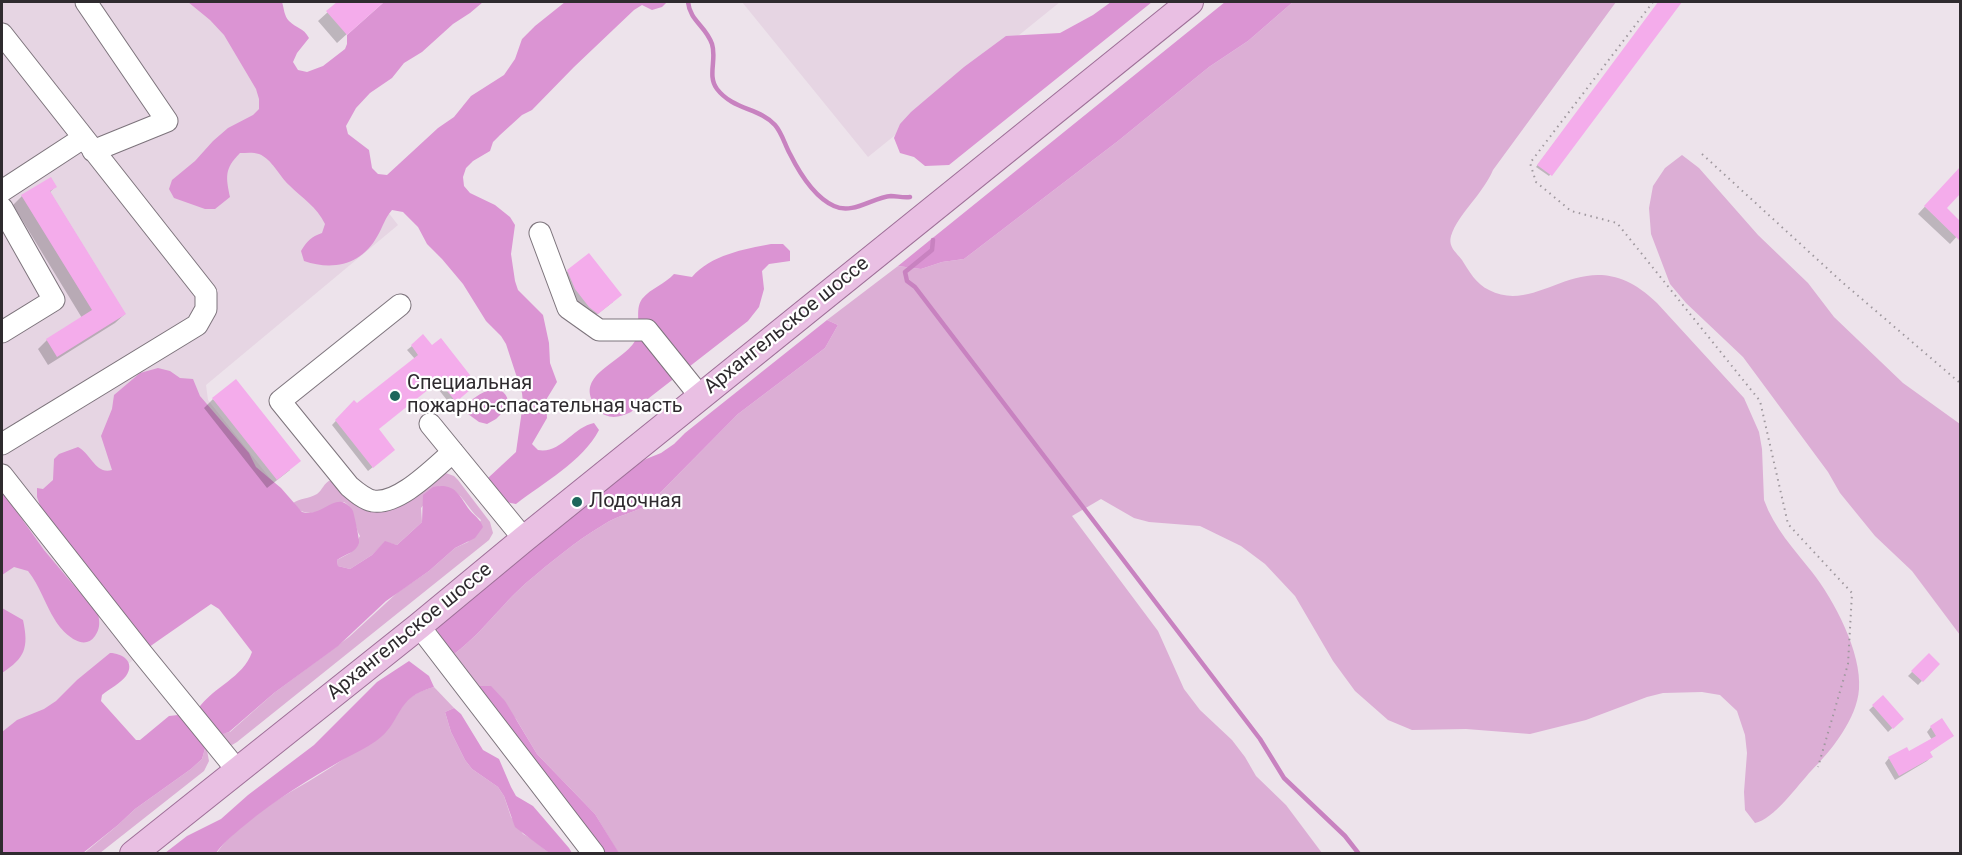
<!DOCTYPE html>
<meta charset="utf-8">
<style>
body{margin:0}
#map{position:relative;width:1962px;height:855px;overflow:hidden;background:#ede3eb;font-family:Roboto,sans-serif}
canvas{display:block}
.frame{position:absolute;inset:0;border:3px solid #2f2b2f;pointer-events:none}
</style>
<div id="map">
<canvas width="1962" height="855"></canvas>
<div class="frame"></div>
</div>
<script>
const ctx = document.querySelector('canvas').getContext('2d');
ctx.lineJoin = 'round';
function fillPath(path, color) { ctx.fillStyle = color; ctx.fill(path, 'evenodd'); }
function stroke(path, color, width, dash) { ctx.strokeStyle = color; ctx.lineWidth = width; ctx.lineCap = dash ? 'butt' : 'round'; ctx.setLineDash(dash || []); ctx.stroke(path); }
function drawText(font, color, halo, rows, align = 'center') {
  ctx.font = font + ' Roboto,sans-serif'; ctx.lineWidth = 4.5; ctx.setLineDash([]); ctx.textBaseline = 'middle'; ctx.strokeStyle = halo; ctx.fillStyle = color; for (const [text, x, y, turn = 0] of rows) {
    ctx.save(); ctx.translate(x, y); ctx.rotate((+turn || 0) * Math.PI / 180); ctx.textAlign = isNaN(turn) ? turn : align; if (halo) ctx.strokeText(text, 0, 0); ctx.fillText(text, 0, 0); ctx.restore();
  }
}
const built = new Path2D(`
 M2,2h223l173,223 -192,160 2,15 99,125 -305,237z
 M742,2h318l-192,155z`);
const green = new Path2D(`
 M1293,2h323l-123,168c-10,24 -35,44 -42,66 -3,11 5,16 11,24 7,11 14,24 27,30 53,28 97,-56 168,13l87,95 15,34 3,17 2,51c10,28 30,49 48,72 22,28 50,81 47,117 -2,30 -28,62 -48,82 -13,14 -38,49 -56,52l-10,-13 -1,-18 3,-39 -2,-18 -8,-24 -17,-16 -18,-3 -39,1 -16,4 -61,23 -56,14 -64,-5 -54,1 -24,-10 -33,-29 -22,-30 -38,-65 -30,-32 -24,-18 -41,-20 -51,-4 -15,-4 -33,-19 -29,17 86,115 26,58 16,21 32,30 13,17 11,19 30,29 36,48 -703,1 -24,-40 -58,-60 -21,-35 -42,-33 -24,-29c30,-21 50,-51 76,-74 25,-21 50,-42 77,-58 15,-10 31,-12 46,-21l89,-90 87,-66 13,-23 -11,-5 71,-54 23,3 21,-7 22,-3 154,-118 91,-74 39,-26z
 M1682,155l17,13 59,67 50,48 26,34 69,66 57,41v211l-48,-64 -37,-35 -35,-43 -12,-21 -85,-115 -57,-54 -16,-19 -19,-50 -2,-26 4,-22 12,-18z
 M443,472l11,4 4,4 32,42 3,11 -4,7 -252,202 -5,3 -5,-1 -12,-12 7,1 8,-1 44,-39 75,-56 49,-45 31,-21 26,-23 13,-6 13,-22c-17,-14 -18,-31 -41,-34l-19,22 1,14 -25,23 -12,-3 -13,13 -22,14 -12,-3 -1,-6 13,-7 10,-17c-7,-12 -4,-26 -16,-34 -17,7 -39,20 -51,1 7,-5 16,-4 24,-9 6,-4 6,-11 14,-14l43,26z
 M434,687l20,21 -9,4 6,20 14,28 7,9 26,18 6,9 7,21 12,17 9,5 17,14 -333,1c30,-44 84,-64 126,-94 19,-13 36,-29 54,-43 7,-18 20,-25 38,-30z
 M206,745l3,16 -5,10 -104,82 -17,1 35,-29 17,-16 56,-40 11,-10z`);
const forest = new Path2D(`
 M188,2h94c2,6 2,14 7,19 8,8 14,6 20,17l-12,15 -4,9 5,8 9,2 16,-6 22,-17 2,-5v-9l37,-33h99l-13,11 -17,11 -31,28 -18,11 -12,15 -22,15 -14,15 -10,18 2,8 21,16 3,18 6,6 9,1 51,-47 16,-11 17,-21 33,-21 11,-16 7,-20 13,-13 30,-24h102l-5,5 -10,3 -10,-5 -8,5 -60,57 -42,43 -10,5 -22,20 -7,7 -3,9 -17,10 -7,7 -3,9 1,9 6,7 25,12 15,12 5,8 -4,29 4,27 3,9 25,25 6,28 1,20 7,19 -11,18 1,18 -15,26 6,6c23,4 35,-23 56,-27l5,7c-16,31 -56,53 -83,74 -15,-2 -24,-11 -28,-26l28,-26 7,-49 -1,-10 -16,-49 -5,-8 -15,-15 -23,-37 -21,-25 -15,-15 -9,-17 -15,-15 -11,-2c-7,8 -9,16 -14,25 -16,30 -45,36 -74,26l-3,-10c6,-10 10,-14 21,-18l3,-9c-8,-17 -23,-26 -36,-39 -10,-9 -17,-26 -30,-31 -6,-2 -13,-1 -19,-1 -16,16 -14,24 -10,44l-15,12h-10l-31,-11 -5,-9 3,-9 23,-19 18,-20 15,-13 25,-13 6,-6v-10l-3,-10 -32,-54 -14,-15z
 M1111,2h41l-203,163 -24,1 -11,-9 -14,-4 -6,-15 6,-14 11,-12 53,-45 42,-31 54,-3 33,-18z
 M1225,2h68l-45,39 -39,26 -91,74 -154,118 -22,3 -21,7 -23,-3z
 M771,244h12l7,7v10l-21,3 -7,7 2,18 -5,18 -11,14 -117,91c-9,4 -17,7 -26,3 -6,-2 -9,-7 -12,-13 -16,-29 33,-41 43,-63 6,-12 -2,-29 6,-40 9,-11 23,-15 32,-25l18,3c19,-22 52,-28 79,-33z
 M827,320l11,5 -13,23 -87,66 -89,90c-15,9 -31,11 -46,21 -27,16 -52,37 -77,58 -26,23 -46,53 -76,74l-15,-31 186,-152 25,-15 15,-6 13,-9 11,-11z
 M158,368l12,3 10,7 13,1 7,17 49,57 7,14 25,21 21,24c18,5 27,-12 40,-10 4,1 9,5 11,9 1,3 7,30 6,32 -3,10 -14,11 -22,17l1,6 12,3 22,-14 13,-14 12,4 25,-23 1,-27 10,-8c21,-4 25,6 35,21 5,7 12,10 15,19l-8,11 -20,10 -26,23 -43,30 -48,45 -64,47 -45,39 -7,2 -7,-2 -17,-23c16,-23 45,-31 54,-57l-33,-43 -8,-5 -62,43 -107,-136 -5,-14v-9l6,1 10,-9 1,-21 5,-5 19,-7c13,7 18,28 34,23l-11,-34 11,-27 2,-14 26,-22z
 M496,388c9,4 12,8 13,18l-13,13 -9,5 -8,-2 -11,-8 -2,-9c8,-8 19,-15 30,-17z
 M2,491l42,59 54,64c2,8 2,15 -3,22 -12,17 -33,-4 -40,-16 -10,-16 -15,-34 -27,-49l-14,-4 -12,8z
 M2,608l21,12c6,28 2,38 -21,53z
 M110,653c12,0 26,9 16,23 -5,7 -17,13 -24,19l-1,6 35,39h4l29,-24 9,-1 28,30 -4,14 -11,10 -56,40 -17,16 -35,28h-81v-121l15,-12 27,-11 12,-8 21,-21z
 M409,661l20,15 5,11c-41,11 -30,34 -58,54 -10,7 -21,12 -32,18 -34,20 -68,40 -99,66 -11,9 -21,17 -29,28h-51l22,-17 34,-17 27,-24 66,-50 63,-63z
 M474,686h17l14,15 32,53 58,60 24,39h-16z
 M454,708l7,6 22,36 16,9 12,28 5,9 17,10 36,42 3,5h-23l-34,-26 -11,-31 -6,-9 -26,-18 -7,-9 -14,-28 -6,-20z`);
const shadow = new Path2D(`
 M339,2h43l-45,41 -19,-22z
 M1660,2h20l-131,174 -13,-9z
 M1960,169v23l-15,16 15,15v10l-10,11 -32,-30z
 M55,187l-5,5 75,122 -10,9 -67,42 -10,-16 9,-9 35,-22 -69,-113 9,-9z
 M568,271l45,31 -23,18 -8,-6 -20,-36z
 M412,346l59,42 -20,17 -17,-21 -57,45 12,25 -21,17 -36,-46 22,-23 3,3 58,-46 -8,-9z
 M213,399l77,71 -23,18 -63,-80z
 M1929,655l9,9 -20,21 -10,-9z
 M1883,697l19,22 -14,13 -19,-22z
 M1931,727l21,9 -24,17 3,4 -4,4 -32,19 -10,-17 4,-5 20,-5 23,-13 -5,-8z`);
const stream = new Path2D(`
 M688,2c2,19 18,24 24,42 5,15 -5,32 5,45 16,21 43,19 58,36 7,8 10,20 15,29 9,18 24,43 44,52 19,9 39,-9 57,-10 6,0 12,2 19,1
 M933,240l-1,10 -27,22 2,9 8,6 345,452 24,39 61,58 14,18`);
const building = new Path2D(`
 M337,2h47l-37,33 -21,-24z
 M1658,2h24l-130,174 -15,-11z
 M1960,167v27l-13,14 13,13v20l-36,-35z
 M51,177l6,10 -7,4 76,123 -69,43 -11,-18 46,-29 -71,-115z
 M589,253l33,42 -24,19 -9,-7 -14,-18 -8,-19z
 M423,334l9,11 9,-7 36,46 -21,18 -17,-21 -60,48 16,21 -22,18 -38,-48 19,-20 3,3 61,-48 -7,-10z
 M236,379l65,82 -24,19 -65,-82z
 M1929,653l11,11 -17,18 -12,-11z
 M1883,695l21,24 -11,10 -21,-24z
 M1942,718l12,18 -24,16 3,5 -34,19 -11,-19 19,-10 2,4 27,-15 -6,-10z`);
const path = new Path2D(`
 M1653,2l-123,161 6,19 35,29 46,12 143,178 28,123 64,69 -4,71 -30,103
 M1702,154l140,128 118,101`);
const minor = new Path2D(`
 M86,2l81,119 -74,30
 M2,34l204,259v16l-9,16 -195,119
 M2,191l81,-53
 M2,208l52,92 -52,32
 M540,233l28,75 31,22h48l53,66
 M400,305l-120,96 69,85c7,6 15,13 24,15 26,4 61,-33 80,-49
 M430,424l94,115
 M2,475l139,177 96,118
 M419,626l175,228`);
const major = new Path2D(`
 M133,854l286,-228 105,-87 666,-537`);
const markers = [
 [395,396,6,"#1e665c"],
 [577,502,6,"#1e665c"]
];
const streetNames = [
 ["Архангельское шоссе",787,326,-39],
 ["Архангельское шоссе",410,632,-39]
];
const poiNames = [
 ["Специальная",407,384],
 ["пожарно-спасательная часть",407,407],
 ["Лодочная",589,502]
];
fillPath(built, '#e6d5e3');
fillPath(green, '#dcaed5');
fillPath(forest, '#db94d3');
fillPath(shadow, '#0003');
stroke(stream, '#c882c0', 4.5);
fillPath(building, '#f4aceb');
stroke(minor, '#7d747c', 23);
stroke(major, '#9e6f98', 28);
stroke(path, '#9f989e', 2, [1.5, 4.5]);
stroke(minor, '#fff', 21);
stroke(major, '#e9bfe3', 26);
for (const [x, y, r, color] of markers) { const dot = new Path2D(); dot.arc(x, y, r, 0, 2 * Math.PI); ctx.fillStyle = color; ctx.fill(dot); stroke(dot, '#fff', 2); }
drawText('20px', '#2f2b2f', '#fff', streetNames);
drawText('20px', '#2f2b2f', '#fff', poiNames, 'left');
</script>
